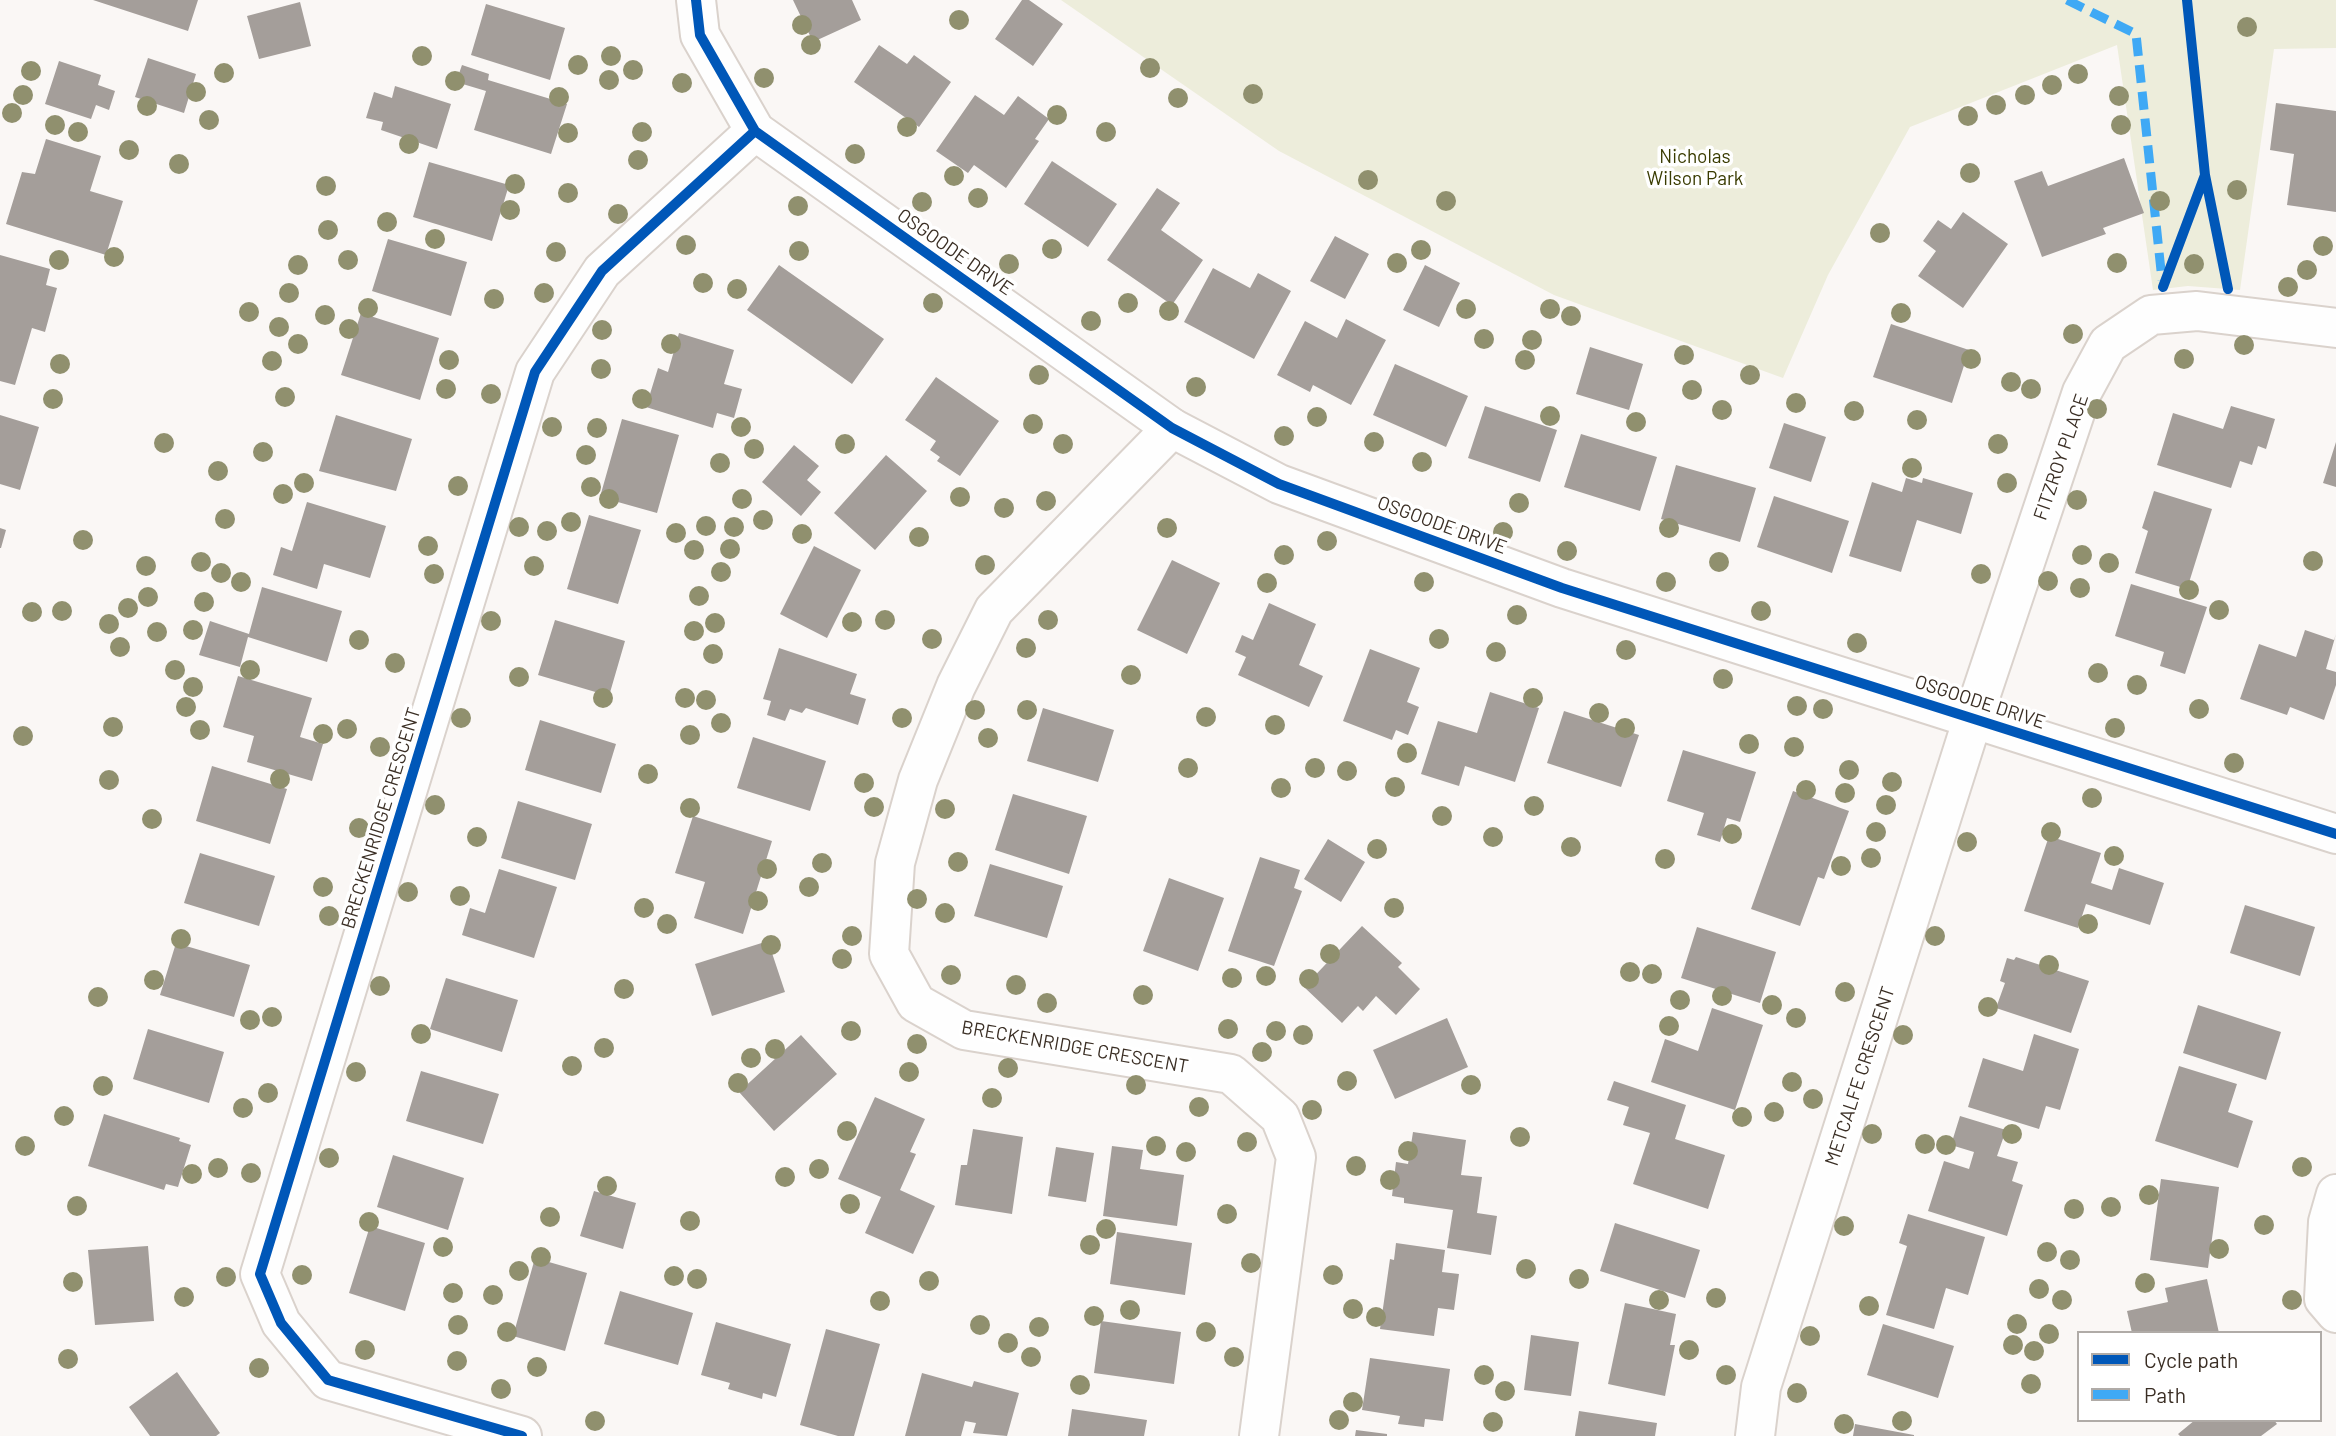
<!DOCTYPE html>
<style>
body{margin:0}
#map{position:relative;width:2336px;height:1436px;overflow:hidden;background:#faf7f5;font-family:Barlow,sans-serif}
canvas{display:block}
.legend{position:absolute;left:2077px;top:1331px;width:245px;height:91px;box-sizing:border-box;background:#fff;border:2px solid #b0aba7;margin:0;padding:9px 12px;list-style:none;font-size:21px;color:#3a2e24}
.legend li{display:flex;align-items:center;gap:14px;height:35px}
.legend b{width:35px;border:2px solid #b0aba7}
</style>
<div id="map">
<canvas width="2336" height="1436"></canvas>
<ul class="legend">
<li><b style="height:9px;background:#0057b8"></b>Cycle path</li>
<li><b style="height:9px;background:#3fa9f5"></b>Path</li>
</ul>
</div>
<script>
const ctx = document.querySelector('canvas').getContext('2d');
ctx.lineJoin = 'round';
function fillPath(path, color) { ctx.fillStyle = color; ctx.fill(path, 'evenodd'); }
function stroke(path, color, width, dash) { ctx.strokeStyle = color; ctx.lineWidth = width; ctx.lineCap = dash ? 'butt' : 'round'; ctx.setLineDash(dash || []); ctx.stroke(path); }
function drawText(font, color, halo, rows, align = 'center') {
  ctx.font = font + ' Barlow,sans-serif'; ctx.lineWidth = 7; ctx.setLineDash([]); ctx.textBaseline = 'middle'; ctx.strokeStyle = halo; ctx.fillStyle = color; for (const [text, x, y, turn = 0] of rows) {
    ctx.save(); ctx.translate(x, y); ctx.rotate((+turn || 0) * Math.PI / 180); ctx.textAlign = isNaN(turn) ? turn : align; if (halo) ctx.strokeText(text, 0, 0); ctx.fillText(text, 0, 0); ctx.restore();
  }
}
const green = new Path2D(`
 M1061,0h1275v48l-62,1 -34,241 -52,-4 -35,4 -36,-245 -207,82 -82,148 -45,103 -229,-83 -275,-144z`);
const building = new Path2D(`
 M93,0h105l-10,31z
 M793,0h59l9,20 -48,22z
 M1022,0h7l34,24 -30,42 -38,-27z
 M300,2l11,44 -52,13 -12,-43z
 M486,4l79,24 -15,52 -79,-25z
 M879,45l28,19 7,-9 37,27 -32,45 -65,-45z
 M148,58l48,16 -12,39 -49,-16z
 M59,61l42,14 -3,10 17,6 -6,19 -13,-5 -5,14 -46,-15z
 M462,65l27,9 -1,6 79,24 -16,50 -77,-24 12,-39 -30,-9z
 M395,86l56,18 -14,45 -56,-19 2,-8 -17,-4 8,-26 18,6z
 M975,95l29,20 14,-19 31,23 -14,20 4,2 -33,47 -32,-23 -6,8 -32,-22z
 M2276,103l60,8v101l-49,-7 7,-51 -24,-4z
 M46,139l55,17 -11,35 33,10 -17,54 -100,-31 16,-52 13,2z
 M2124,158l20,55 -41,15 3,6 -64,23 -28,-76 28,-10 6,15z
 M1052,161l65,43 -29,43 -64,-43z
 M429,162l80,23 -17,56 -79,-24z
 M1157,188l23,15 -19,27 42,30 -31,45 -65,-45z
 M1963,212l45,32 -45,64 -45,-32 18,-25 -13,-10 15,-21 13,9z
 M1335,236l34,18 -24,45 -35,-18z
 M388,239l79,23 -16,54 -79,-25z
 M0,255l50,14 -4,16 11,3 -12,44 -13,-4 -17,57 -15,-4z
 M779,265l105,74 -32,45 -105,-74z
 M1425,265l35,18 -21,44 -36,-17z
 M1213,268l37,20 8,-15 33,18 -37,68 -70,-37z
 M361,313l78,25 -19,62 -79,-25z
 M1346,319l40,21 -35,65 -38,-20 -3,7 -33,-17 28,-54 32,17z
 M1891,324l78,26 -17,53 -79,-26z
 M679,333l55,17 -10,34 18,5 -8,29 -17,-5 -4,15 -67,-21 12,-39 10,4z
 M1590,347l53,17 -14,46 -53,-16z
 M1395,364l73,32 -22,51 -73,-32z
 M936,377l63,44 -39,55 -23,-15 3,-4 -10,-7 6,-9 -31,-21z
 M1485,406l72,24 -17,52 -72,-24z
 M2231,406l44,13 -9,30 -8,-3 -6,19 -12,-4 -9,27 -74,-23 16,-52 50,16z
 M0,415l39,12 -19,63 -20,-6z
 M336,415l76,24 -16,52 -77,-20z
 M622,419l57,16 -22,78 -57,-16z
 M1784,423l42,14 -15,45 -42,-14z
 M1581,434l76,23 -17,54 -76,-24z
 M2336,442v45l-13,-4z
 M794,445l25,21 -12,14 14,12 -20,24 -39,-34z
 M886,455l41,36 -52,59 -41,-37z
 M1676,465l80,23 -16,54 -79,-23z
 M1906,478l16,5 1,-5 50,15 -12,41 -44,-14 -16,52 -52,-16 23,-74 30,10z
 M2154,491l58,18 -25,80 -52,-16 13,-42 -6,-3z
 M1774,496l75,25 -17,52 -75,-26z
 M307,502l79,24 -16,52 -46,-14 -7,25 -44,-14 8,-28 11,4z
 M589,515l52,15 -23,74 -51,-15z
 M0,528l6,2 -5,18h-1z
 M814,546l47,24 -34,68 -47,-24z
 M1172,560l48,23 -33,71 -50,-24z
 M2131,584l76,23 -22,67 -25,-8 4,-14 -49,-16z
 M262,587l80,24 -15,51 -79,-25 -8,30 -41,-12 11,-34 39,13z
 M1269,603l47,21 -17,41 24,11 -14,31 -71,-32 8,-18 -11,-5 7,-17 11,5z
 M555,620l70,21 -16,55 -71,-21z
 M2305,630l29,10 2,-6 -10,35 10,3v13l-12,35 -34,-13 -3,8 -47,-16 19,-55 37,13z
 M779,648l78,26 -7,20 16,5 -8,26 -52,-17 -4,5 -12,-4 -5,12 -18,-6 4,-14 -8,-2z
 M1370,649l50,19 -13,34 12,5 -11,28 -12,-5 -4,10 -49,-19z
 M238,676l74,22 -12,39 23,7 -11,37 -65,-19 7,-26 -31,-9z
 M1490,692l49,16 -24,74 -50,-16 -6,20 -38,-12 17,-53 39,12z
 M1043,708l71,22 -16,52 -71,-21z
 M1564,711l75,24 -18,52 -74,-24z
 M540,720l76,24 -15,49 -76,-23z
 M753,737l73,24 -16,50 -73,-23z
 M1683,750l73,22 -16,50 -13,-4 -7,24 -23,-7 7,-22 -37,-12z
 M212,766l75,23 -17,55 -74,-23z
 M1793,791l56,20 -25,68 -6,-2 -18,49 -49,-17z
 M1013,794l74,22 -18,58 -74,-24z
 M518,801l74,23 -17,56 -74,-22z
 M693,816l79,25 -29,93 -49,-16 11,-36 -30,-9z
 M2049,836l52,17 -10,30 21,7 7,-22 45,15 -14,42 -64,-21 -8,24 -54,-17z
 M1328,839l37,23 -24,40 -37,-23z
 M200,853l75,23 -16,50 -75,-23z
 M1260,857l40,13 -6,18 8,3 -28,75 -46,-15z
 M990,864l73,22 -16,52 -73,-22z
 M499,869l58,18 -23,71 -72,-23 8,-27 15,5z
 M1169,878l55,20 -26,73 -55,-20z
 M2245,905l70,22 -15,49 -70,-23z
 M1362,926l40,37 -4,4 22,22 -24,26 -20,-19 -13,15 -5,-5 -16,17 -38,-36z
 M1697,927l79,25 -16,51 -79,-25z
 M768,941l17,51 -73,24 -17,-52z
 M176,943l74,22 -16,52 -74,-22z
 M2016,957l73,24 -18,52 -75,-25 9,-25 -5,-2 7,-23 7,2z
 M446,978l72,22 -16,52 -72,-23z
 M2198,1005l83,27 -15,48 -83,-27z
 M1712,1008l51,17 -28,85 -84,-28 14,-43 33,12z
 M1447,1018l21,49 -73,32 -22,-49z
 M148,1029l76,23 -15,51 -76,-24z
 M2034,1034l45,15 -19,61 -14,-4 -7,23 -71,-22 15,-49 40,13z
 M801,1035l36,39 -63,57 -35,-39z
 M2179,1066l58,18 -9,28 25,9 -15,47 -83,-27z
 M421,1071l78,23 -16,50 -77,-23z
 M1614,1081l72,24 -11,34 50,16 -17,54 -75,-25 17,-51 -27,-8 6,-18 -22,-7z
 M875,1097l50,22 -15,33 6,2 -16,36 35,16 -22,48 -48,-21 16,-36 -43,-18z
 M104,1114l76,24 -1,3 12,4 -13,42 -12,-3 -2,6 -76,-24z
 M1960,1116l46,14 -9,26 21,6 -6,19 11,4 -16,51 -79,-25 16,-50 25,8 5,-17 -23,-7z
 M973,1129l50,8 -11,77 -57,-9 6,-40h6z
 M1413,1132l53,8 -5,35 21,2 -5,36 20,3 -6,39 -44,-7 6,-38 -49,-7v-5l-12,-2 4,-34 12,2z
 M1112,1146l31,4 -3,19 44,6 -7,51 -74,-10z
 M1056,1147l38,6 -8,49 -38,-6z
 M393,1155l71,23 -16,52 -71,-23z
 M2161,1179l58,8 -11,81 -58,-8z
 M594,1191l42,12 -13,46 -43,-13z
 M1908,1214l77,23 -17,58 -22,-7 -12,41 -48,-14 21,-69 -8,-3z
 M1615,1223l85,27 -15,48 -85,-27z
 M370,1226l55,17 -20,68 -56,-18z
 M1117,1232l75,11 -7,52 -75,-11z
 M1396,1243l49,7 -3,22 17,2 -5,36 -16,-2 -4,28 -54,-7 10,-70 4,1z
 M148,1246l6,75 -59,4 -7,-75z
 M535,1258l52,15 -22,78 -52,-15z
 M2207,1279l12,54h-87l-5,-22 41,-9 -3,-14z
 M620,1291l73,22 -15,52 -74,-21z
 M1625,1303l51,11 -6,31h5l-10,51 -57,-12z
 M1101,1321l80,11 -7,52 -80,-11z
 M716,1322l75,22 -15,53 -13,-4 -1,6 -34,-10 2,-6 -29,-8z
 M1883,1324l71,22 -16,52 -71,-23z
 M826,1329l54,15 -26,92h-16l-38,-11z
 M1531,1335l48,7 -8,54 -47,-6z
 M1370,1358l80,11 -7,52 -18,-2 -1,8 -26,-3 2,-8 -38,-6z
 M177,1372l43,61 -4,3h-66l-21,-29z
 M922,1373l50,14 2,-6 45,12 -12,43 -34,-3 3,-10 -11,-2 -4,15h-56z
 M1072,1409l75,11 -3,16h-76z
 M1579,1411l78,12 -2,13h-80z
 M2195,1420h79l3,4 -16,12h-81l-2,-2z
 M1855,1424l59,11v1h-61z
 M1356,1430l31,4v2h-32z`);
const street = new Path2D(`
 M1172,428l-178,182 -38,76 -38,94 -23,83 -6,91 27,49 48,27 267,44 49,43 16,40 -37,279
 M2336,1194l-8,28 -4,77 12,14
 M522,1436l-194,-56 -47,-57 -21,-49 275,-902 67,-101 153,-140
 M1755,1436l6,-49 212,-669 109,-326 26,-48 43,-29 46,-4 139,17`);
const secondary = new Path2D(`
 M696,0l4,35 55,96 417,297 107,56 283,104 774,246`);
const quiet = new Path2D(`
 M2067,0l69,34 26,246`);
const cycleway = new Path2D(`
 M696,0l4,35 55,96 417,297 107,56 283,104 774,246
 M2205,175l23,114
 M2163,287l42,-112 -18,-175
 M522,1436l-194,-56 -47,-57 -21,-49 275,-902 67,-101 153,-140`);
const trees = [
 [959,20],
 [802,25],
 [2247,27],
 [811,45],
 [422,56],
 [611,56],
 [578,65],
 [1150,68],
 [633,70],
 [31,71],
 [224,73],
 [2078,74],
 [764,78],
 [609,80],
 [455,81],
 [682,83],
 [2052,85],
 [196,92],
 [1253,94],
 [23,95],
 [2025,95],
 [2119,96],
 [559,97],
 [1178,98],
 [1996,105],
 [147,106],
 [12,113],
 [1057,115],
 [1968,116],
 [209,120],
 [55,125],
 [2121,125],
 [907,127],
 [78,132],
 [642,132],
 [1106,132],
 [568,133],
 [409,144],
 [129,150],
 [855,154],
 [638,160],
 [179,164],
 [1970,173],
 [954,176],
 [1368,180],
 [515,184],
 [326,186],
 [2237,190],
 [568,193],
 [978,198],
 [1446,201],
 [2160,201],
 [922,202],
 [798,206],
 [510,210],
 [618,214],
 [387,222],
 [328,230],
 [1880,233],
 [435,239],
 [686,245],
 [2323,246],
 [1052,249],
 [1421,250],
 [799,251],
 [556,252],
 [114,257],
 [59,260],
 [348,260],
 [1397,263],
 [2117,263],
 [1009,264],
 [2194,264],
 [298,265],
 [2307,270],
 [703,283],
 [2288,287],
 [737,289],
 [289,293],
 [544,293],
 [494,299],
 [933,303],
 [1128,303],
 [368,308],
 [1466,309],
 [1550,309],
 [1169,311],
 [249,312],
 [1901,313],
 [325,315],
 [1571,316],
 [1091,321],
 [279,327],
 [349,329],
 [602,330],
 [2073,334],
 [1484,339],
 [1532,340],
 [298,344],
 [671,344],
 [2244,345],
 [1684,355],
 [1971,359],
 [2184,359],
 [449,360],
 [1525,360],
 [272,361],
 [60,364],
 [601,369],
 [1039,375],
 [1750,375],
 [2011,382],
 [1196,387],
 [446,389],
 [2031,389],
 [1692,390],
 [491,394],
 [285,397],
 [53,399],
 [642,399],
 [1796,403],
 [2097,409],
 [1722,410],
 [1854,411],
 [1550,416],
 [1317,417],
 [1917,420],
 [1636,422],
 [1033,424],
 [552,427],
 [741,427],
 [597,428],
 [1284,436],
 [1374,442],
 [164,443],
 [845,444],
 [1063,444],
 [1998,444],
 [754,449],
 [263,452],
 [586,455],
 [1422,462],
 [720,463],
 [1912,468],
 [218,471],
 [304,483],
 [2007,483],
 [458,486],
 [591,487],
 [283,494],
 [960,497],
 [609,499],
 [742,499],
 [2077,500],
 [1046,501],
 [1519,503],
 [1004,508],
 [225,519],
 [763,520],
 [571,522],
 [706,526],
 [519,527],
 [734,527],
 [1167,528],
 [1669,528],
 [547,531],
 [1503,532],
 [676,533],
 [802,534],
 [919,537],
 [83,540],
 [1327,541],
 [428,546],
 [730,549],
 [694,550],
 [1567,551],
 [1284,555],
 [2082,555],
 [2313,561],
 [201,562],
 [1719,562],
 [2109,563],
 [985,565],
 [146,566],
 [534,566],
 [721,572],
 [221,573],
 [434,574],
 [1981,574],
 [2048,581],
 [241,582],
 [1424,582],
 [1666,582],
 [1267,583],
 [2080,588],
 [2189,590],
 [699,596],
 [148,597],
 [204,602],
 [128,608],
 [2219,610],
 [62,611],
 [1761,611],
 [32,612],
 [1517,615],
 [885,620],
 [1048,620],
 [491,621],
 [852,622],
 [715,623],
 [109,624],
 [193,630],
 [694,631],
 [157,632],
 [932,639],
 [1439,639],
 [359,640],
 [1857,643],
 [120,647],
 [1026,648],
 [1626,650],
 [1496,652],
 [713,654],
 [395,663],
 [175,670],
 [250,670],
 [2098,673],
 [1131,675],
 [519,677],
 [1723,679],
 [2137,685],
 [193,687],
 [603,698],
 [685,698],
 [1533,698],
 [706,700],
 [1797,706],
 [186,707],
 [1823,709],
 [2199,709],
 [975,710],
 [1027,710],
 [1599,713],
 [1206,717],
 [461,718],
 [902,718],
 [721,723],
 [1275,725],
 [113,727],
 [1625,728],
 [2115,728],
 [347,729],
 [200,730],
 [323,734],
 [690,735],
 [23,736],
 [988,738],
 [1749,744],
 [380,747],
 [1794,747],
 [1407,753],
 [2234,763],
 [1188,768],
 [1315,768],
 [1849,770],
 [1347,771],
 [648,774],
 [280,779],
 [109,780],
 [1892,782],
 [864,783],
 [1395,787],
 [1281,788],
 [1806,790],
 [1845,793],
 [2092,798],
 [435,805],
 [1886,805],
 [1534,806],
 [874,807],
 [690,808],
 [945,809],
 [1442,816],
 [152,819],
 [359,828],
 [1876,832],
 [2051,832],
 [1732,834],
 [477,837],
 [1493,837],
 [1967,842],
 [1571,847],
 [1377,849],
 [2114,856],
 [1871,858],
 [1665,859],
 [958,862],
 [822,863],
 [1841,866],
 [767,869],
 [323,887],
 [809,887],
 [408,892],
 [460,896],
 [917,899],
 [758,901],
 [644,908],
 [1394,908],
 [945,913],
 [329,916],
 [667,924],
 [2088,924],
 [852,936],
 [1935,936],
 [181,939],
 [771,945],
 [1330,954],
 [842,959],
 [2049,965],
 [1630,972],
 [1652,974],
 [951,975],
 [1266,976],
 [1232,978],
 [1309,979],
 [154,980],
 [1016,985],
 [380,986],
 [624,989],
 [1845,992],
 [1143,995],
 [1722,996],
 [98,997],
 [1680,1000],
 [1047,1003],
 [1772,1005],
 [1988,1007],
 [272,1017],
 [1796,1018],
 [250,1020],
 [1669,1026],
 [1228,1029],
 [851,1031],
 [1276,1031],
 [421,1034],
 [1303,1035],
 [1903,1035],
 [917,1044],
 [604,1048],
 [775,1049],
 [1262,1052],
 [751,1058],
 [572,1066],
 [1008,1068],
 [356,1072],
 [909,1072],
 [1347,1081],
 [1792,1082],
 [738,1083],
 [1136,1085],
 [1471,1085],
 [103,1086],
 [268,1093],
 [992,1098],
 [1813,1099],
 [1199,1107],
 [243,1108],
 [1312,1110],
 [1774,1112],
 [64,1116],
 [1742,1117],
 [847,1131],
 [1872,1134],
 [2012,1134],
 [1520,1137],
 [1247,1142],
 [1925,1144],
 [1946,1145],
 [25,1146],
 [1156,1146],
 [1408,1151],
 [1186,1152],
 [329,1158],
 [1356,1166],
 [2302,1167],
 [218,1168],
 [819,1169],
 [251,1173],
 [192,1174],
 [785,1177],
 [1390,1180],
 [607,1186],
 [2149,1195],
 [850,1204],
 [77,1206],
 [2111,1207],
 [2074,1209],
 [1227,1214],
 [550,1217],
 [690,1221],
 [369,1222],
 [2264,1225],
 [1844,1226],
 [1106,1229],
 [1090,1245],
 [443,1247],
 [2219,1249],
 [2047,1252],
 [541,1257],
 [2070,1260],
 [1251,1263],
 [1526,1269],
 [519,1271],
 [302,1275],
 [1333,1275],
 [674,1276],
 [226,1277],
 [697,1279],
 [1579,1279],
 [929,1281],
 [73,1282],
 [2145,1283],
 [2039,1289],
 [453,1293],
 [493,1295],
 [184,1297],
 [1716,1298],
 [1659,1300],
 [2062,1300],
 [2292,1300],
 [880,1301],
 [1869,1306],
 [1353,1309],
 [1130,1310],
 [1094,1316],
 [1376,1317],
 [2017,1324],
 [458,1325],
 [980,1325],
 [1039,1327],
 [507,1332],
 [1206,1332],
 [2049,1334],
 [1810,1336],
 [1008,1343],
 [2013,1345],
 [365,1350],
 [1689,1350],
 [2034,1351],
 [1031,1357],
 [1234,1357],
 [68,1359],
 [457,1361],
 [537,1367],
 [259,1368],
 [1484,1375],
 [1726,1375],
 [2031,1384],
 [1080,1385],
 [501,1389],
 [1505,1391],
 [1797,1393],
 [1353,1402],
 [1339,1420],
 [595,1421],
 [1902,1421],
 [1493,1422],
 [1844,1424]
];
const parkNames = [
 ["Nicholas",1695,157],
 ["Wilson Park",1695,179]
];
const streetNames = [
 ["OSGOODE DRIVE",955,252,35],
 ["FITZROY PLACE",2061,457,-71],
 ["OSGOODE DRIVE",1442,525,20],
 ["OSGOODE DRIVE",1980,702,18],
 ["BRECKENRIDGE CRESCENT",381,818,-73],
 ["BRECKENRIDGE CRESCENT",1075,1047,10],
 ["METCALFE CRESCENT",1860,1076,-72]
];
fillPath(green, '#ededdb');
fillPath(building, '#a49e9a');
stroke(street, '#dad2cc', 42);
stroke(secondary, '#dad2cc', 42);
stroke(street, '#fefefe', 38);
stroke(secondary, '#fefefe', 38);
stroke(quiet, '#3fa9f5', 9, [18, 9]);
stroke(cycleway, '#0057b8', 10);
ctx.fillStyle = '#90906e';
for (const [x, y] of trees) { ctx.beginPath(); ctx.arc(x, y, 10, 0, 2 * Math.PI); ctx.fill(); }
drawText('19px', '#393b00', '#fff', parkNames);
drawText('19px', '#3a2e24', '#fff', streetNames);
</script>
